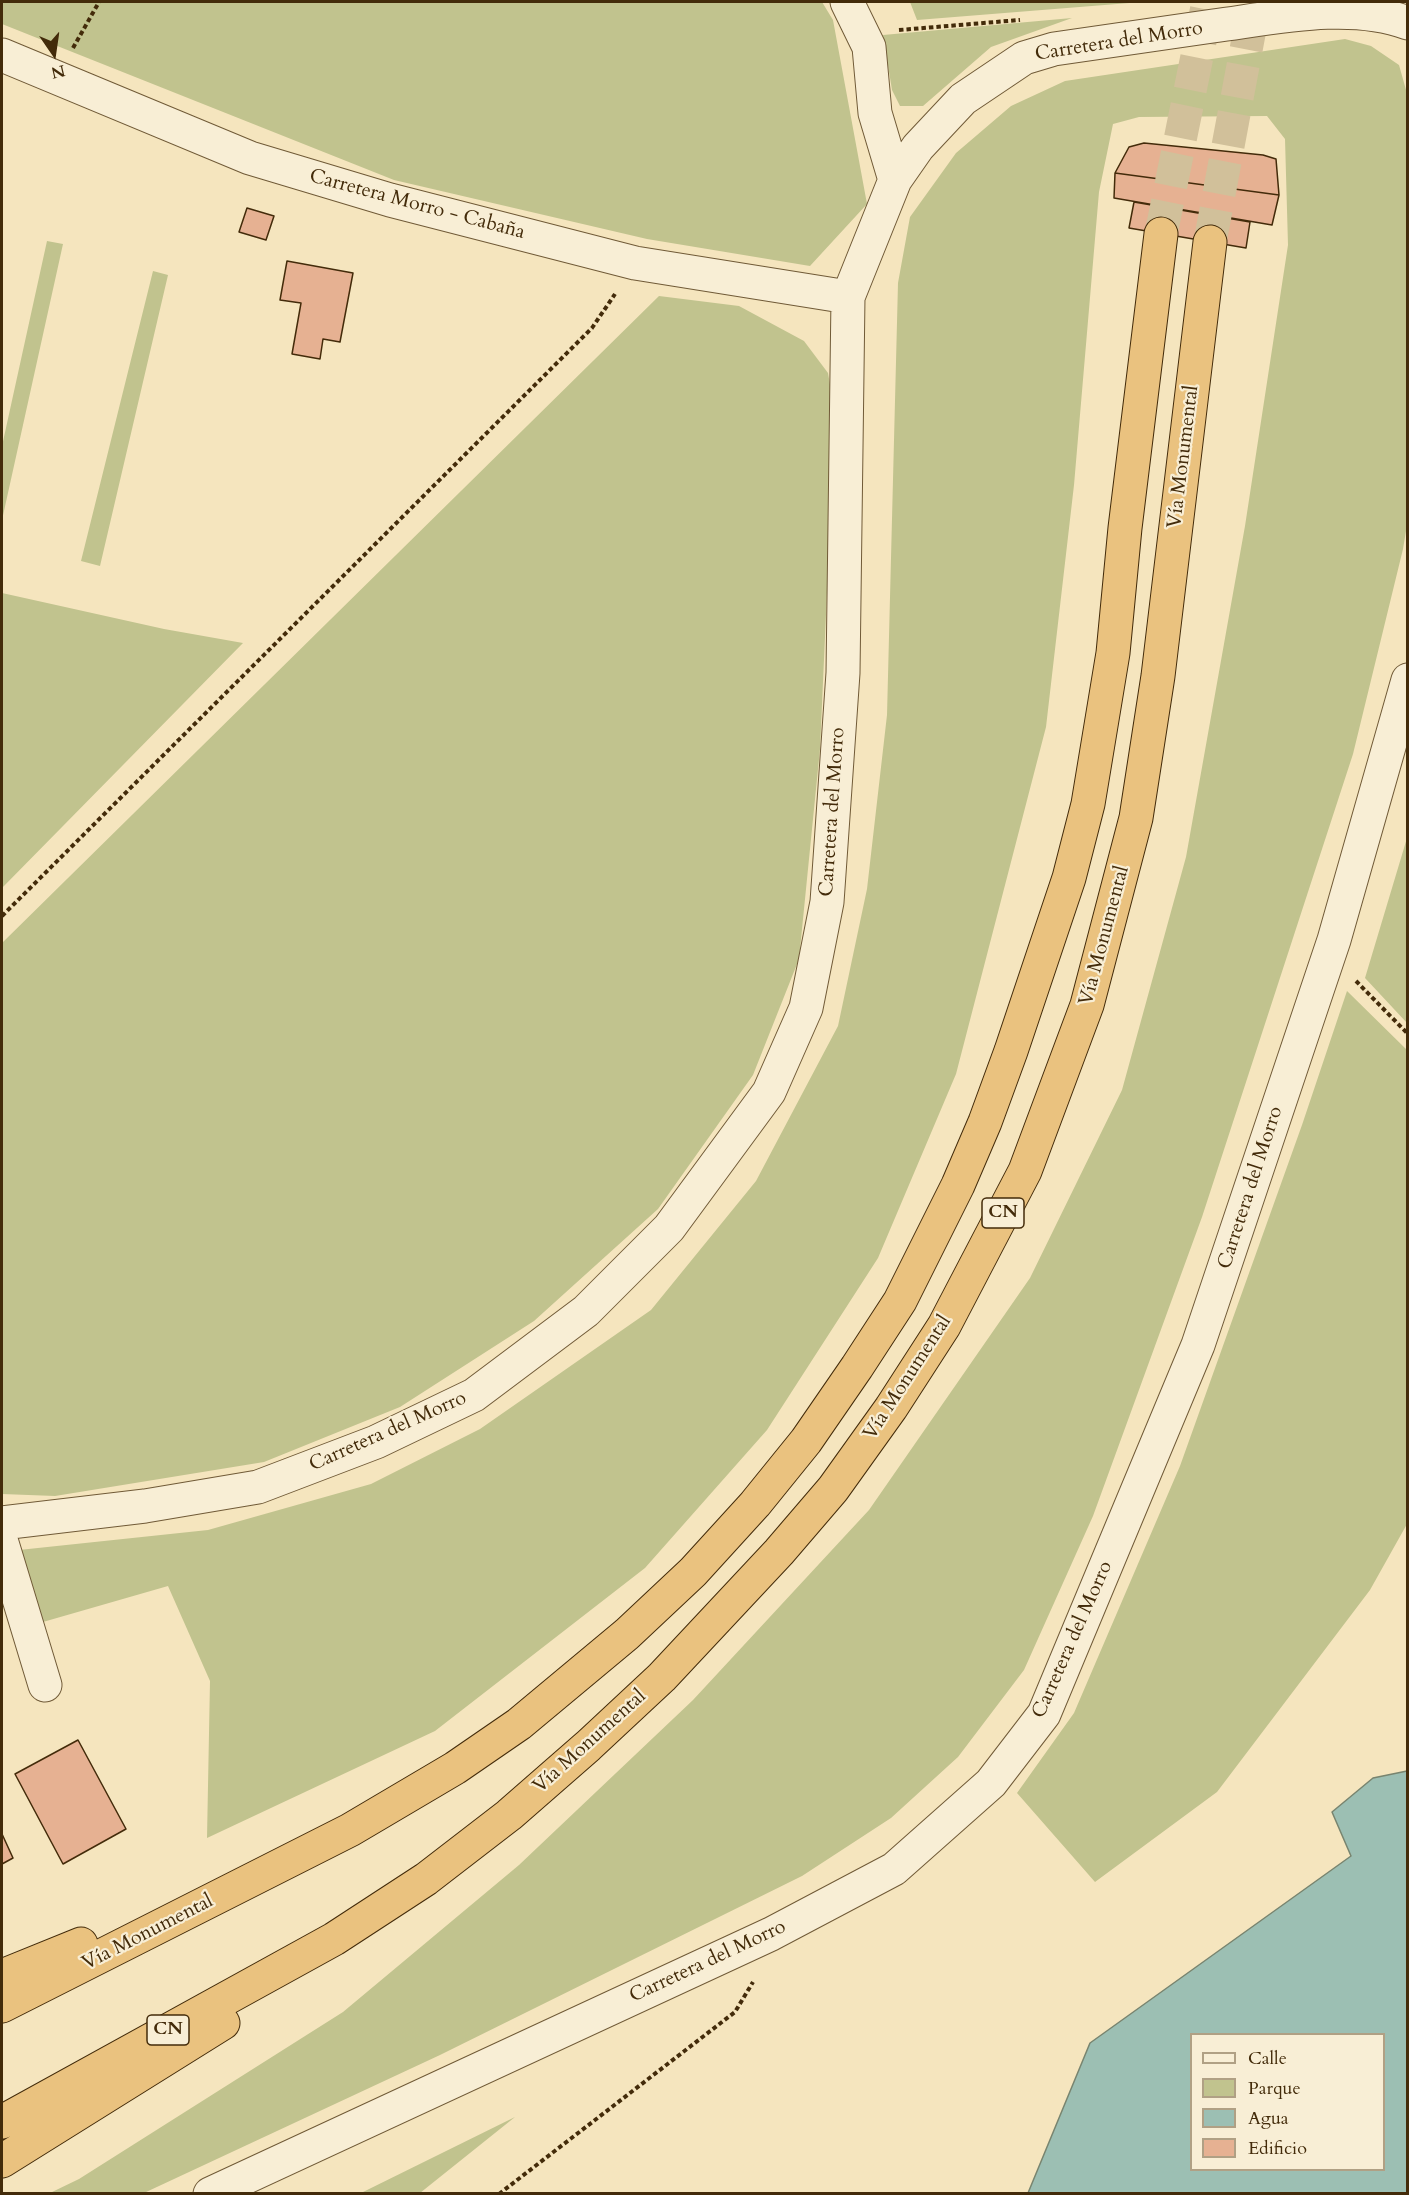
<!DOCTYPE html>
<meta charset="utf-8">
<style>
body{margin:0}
#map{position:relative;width:1409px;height:2195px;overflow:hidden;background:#f5e5be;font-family:Cardo,serif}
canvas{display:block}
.frame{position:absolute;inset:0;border:3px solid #432b0a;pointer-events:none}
.legend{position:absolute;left:1190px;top:2033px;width:195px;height:138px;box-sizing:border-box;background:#f8eed5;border:2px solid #b0a084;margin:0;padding:8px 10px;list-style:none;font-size:18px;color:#432b0a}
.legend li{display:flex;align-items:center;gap:12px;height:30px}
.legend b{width:30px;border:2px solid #b0a084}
.north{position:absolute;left:24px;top:24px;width:60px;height:60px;-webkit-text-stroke:4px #f8eed5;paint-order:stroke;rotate:167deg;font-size:16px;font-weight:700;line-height:24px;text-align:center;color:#432b0a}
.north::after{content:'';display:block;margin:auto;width:21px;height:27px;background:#432b0a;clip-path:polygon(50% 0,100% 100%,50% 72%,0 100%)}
</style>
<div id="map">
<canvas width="1409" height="2195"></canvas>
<div class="frame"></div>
<ul class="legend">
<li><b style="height:8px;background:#f8eed5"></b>Calle</li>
<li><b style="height:16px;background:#c1c38e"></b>Parque</li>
<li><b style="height:16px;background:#9cbfb3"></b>Agua</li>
<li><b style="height:16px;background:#e6b192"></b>Edificio</li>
</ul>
<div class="north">N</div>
</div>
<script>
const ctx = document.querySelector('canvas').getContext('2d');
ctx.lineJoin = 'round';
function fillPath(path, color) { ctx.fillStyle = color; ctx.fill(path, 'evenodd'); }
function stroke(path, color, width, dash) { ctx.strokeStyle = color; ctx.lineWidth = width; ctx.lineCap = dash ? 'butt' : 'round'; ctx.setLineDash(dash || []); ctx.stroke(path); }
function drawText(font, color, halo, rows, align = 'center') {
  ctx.font = font + ' Cardo,serif'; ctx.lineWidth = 4.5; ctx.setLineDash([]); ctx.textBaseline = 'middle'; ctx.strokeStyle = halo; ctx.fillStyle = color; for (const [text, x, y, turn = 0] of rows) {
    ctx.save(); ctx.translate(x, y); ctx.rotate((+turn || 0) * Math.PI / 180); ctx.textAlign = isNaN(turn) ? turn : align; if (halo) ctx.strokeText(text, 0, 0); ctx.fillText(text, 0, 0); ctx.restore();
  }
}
const green = new Path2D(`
 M2,2h820l11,18 34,184 -57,62 -163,-27 -253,-59 -392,-156z
 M910,2h232l-225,18z
 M1072,18l-81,29 -68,59h-23l-8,-16 -9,-55z
 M1345,39l26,7 28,19 9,32v422l-5,30 -50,205 -151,463 -109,299 -69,154 -66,87 -67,61 -89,58 -362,179 -296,138h-94l29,-14 264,-167 176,-147 174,-165 176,-190 161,-232 92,-188 64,-233 59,-331 43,-281 -3,-106 -18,-23 -128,1 -26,7 -14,68 -25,293 -28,242 -90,347 -78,184 -111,172 -122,138 -210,163 -228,107 3,-157 -42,-95 -132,38 -17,-74 189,-20 163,-46 109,-55 171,-119 105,-129 82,-155 29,-137 20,-174 11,-432 12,-66 46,-64 55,-47 54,-25z
 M47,241l16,3 -61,276v-74z
 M153,271l15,4 -68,291 -19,-5z
 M659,296l80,10 65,35 24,32 7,40 -15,336 -21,210 -46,116 -95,134 -124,112 -134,86 -136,55 -209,34 -53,-2v-551z
 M2,593l162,36 79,14 -241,245z
 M1407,838v185l-42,-45z
 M1347,991l60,59v474l-37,66 -153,202 -122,90 -78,-89 57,-80 106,-247 122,-341z
 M515,2117l-95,76h-59z`);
const water = new Path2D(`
 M1407,1771v422h-379l62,-150 261,-187 -19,-44 41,-34zM1192,2034h192v136h-192z`);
const building = new Path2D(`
 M1144,143l119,12 13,4 3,36 -164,-22 14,-26z
 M1115,173l164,22 -7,30 -158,-27z
 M1134,202l116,20 -4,26 -117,-20z
 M247,208l27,8 -8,24 -27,-8z
 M287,261l66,12 -13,69 -17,-3 -3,20 -28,-5 9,-51 -21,-3z
 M78,1740l48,89 -63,35 -48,-90z
 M2,1834l11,24 -11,6z`);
const highwayTunnel = new Path2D(`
 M1161,234l47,-232
 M1210,242l45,-240`);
const path = new Path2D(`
 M899,30l121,-10
 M73,48l26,-46
 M2,916l590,-588 23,-34
 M1356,981l52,53
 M499,2194l236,-182 18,-30`);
const minor = new Path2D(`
 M847,2l22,45 6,66 20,67
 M2,55l248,103 140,42 245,63 213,34
 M2,1523l143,-17 113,-19 118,-45 98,-47 112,-84 83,-83 100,-136 37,-84 21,-106 16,-229 5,-376 47,-117 23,-33 45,-48 61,-41 30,-9c53,-8 106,-15 159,-23 61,-8 136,-25 195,-3
 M2,1543l43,142
 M210,2194l561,-260 123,-65 97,-86 53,-69 154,-369 136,-405 74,-260`);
const highway = new Path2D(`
 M2,1976l79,-32
 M2,2006l348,-176 105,-62 64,-44 108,-90 66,-62 62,-68 51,-63 51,-74 43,-66 58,-116 27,-63 26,-71 58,-173 19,-74 25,-151 12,-125 36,-294
 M2,2122l332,-183 92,-60 83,-64 79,-69 74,-69 117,-125 54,-63 58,-81 53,-82 81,-155 62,-166 49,-187 22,-142 52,-434
 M2,2161l221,-138`);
const shields = [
 [1003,1213,42],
 [168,2030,42]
];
const shieldNames = [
 ["CN",1003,1213],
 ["CN",168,2030]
];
const streetNames = [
 ["Carretera del Morro",1119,42,-9],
 ["Carretera Morro - Cabaña",417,205,15],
 ["Vía Monumental",1184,457,-83],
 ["Carretera del Morro",833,812,-86],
 ["Vía Monumental",1105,936,-75],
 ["Carretera del Morro",1251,1188,-72],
 ["Vía Monumental",908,1378,-57],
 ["Carretera del Morro",388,1432,-24],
 ["Carretera del Morro",1073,1640,-66],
 ["Vía Monumental",590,1742,-42],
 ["Vía Monumental",148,1933,-27],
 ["Carretera del Morro",708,1962,-25]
];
fillPath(green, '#c1c38e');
fillPath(water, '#9cbfb3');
stroke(water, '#78846f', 1.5);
fillPath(building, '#e6b192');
stroke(building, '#432b0a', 1.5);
stroke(highwayTunnel, '#d1c09a', 33, [33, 16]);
stroke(minor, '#705a37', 35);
stroke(highway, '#432b0a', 35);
stroke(path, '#432b0a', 4, [4.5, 3]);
stroke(minor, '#f8eed5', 33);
stroke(highway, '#eac27f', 33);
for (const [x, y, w] of shields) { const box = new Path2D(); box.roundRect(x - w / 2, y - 15, w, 30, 4.5); ctx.fillStyle = '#f8eed5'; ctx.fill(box); stroke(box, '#432b0a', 1.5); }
drawText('bold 18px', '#432b0a', null, shieldNames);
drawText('20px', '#432b0a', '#f8eed5', streetNames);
</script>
